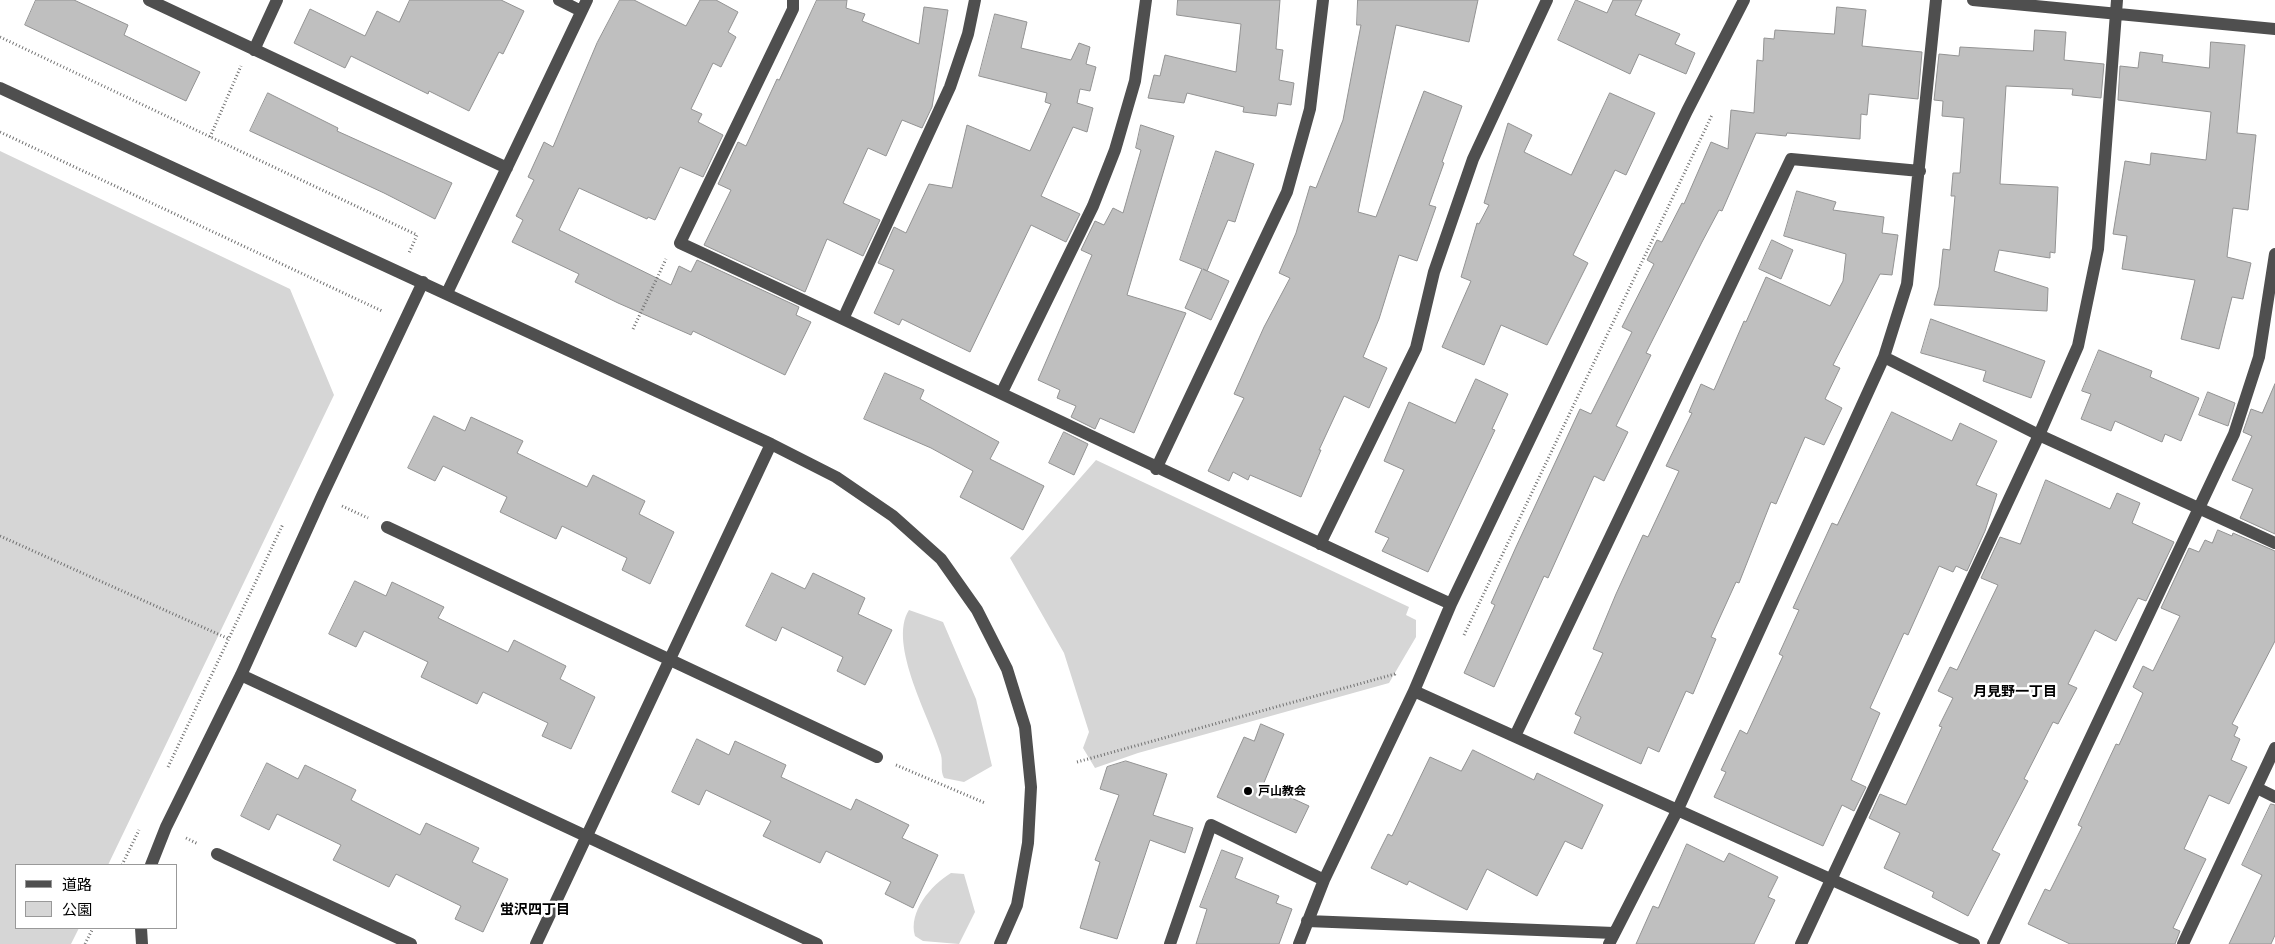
<!DOCTYPE html>
<meta charset="utf-8">
<style>
body{margin:0}
#map{position:relative;width:2275px;height:944px;overflow:hidden;background:#fff;font-family:"Public Sans","Noto Sans JP",sans-serif}
canvas{display:block}
.legend{position:absolute;left:15px;top:864px;width:162px;height:65px;box-sizing:border-box;background:#fff;border:1px solid #999;margin:0;padding:6px 9px;list-style:none;font-size:15px;color:#000}
.legend li{display:flex;align-items:center;gap:10px;height:25px}
.legend b{width:25px;border:1px solid #999}
</style>
<div id="map">
<canvas width="2275" height="944"></canvas>
<ul class="legend">
<li><b style="height:6px;background:#4f4f4f"></b>道路</li>
<li><b style="height:14px;background:#d6d6d6"></b>公園</li>
</ul>
</div>
<script>
const ctx = document.querySelector('canvas').getContext('2d');
ctx.lineJoin = 'round';
function fillPath(path, color) { ctx.fillStyle = color; ctx.fill(path, 'evenodd'); }
function stroke(path, color, width, dash) { ctx.strokeStyle = color; ctx.lineWidth = width; ctx.lineCap = dash ? 'butt' : 'round'; ctx.setLineDash(dash || []); ctx.stroke(path); }
function drawText(font, color, halo, rows, align = 'center') {
  ctx.font = font + ' "Public Sans","Noto Sans JP",sans-serif'; ctx.lineWidth = 5; ctx.setLineDash([]); ctx.textBaseline = 'middle'; ctx.strokeStyle = halo; ctx.fillStyle = color; for (const [text, x, y, turn = 0] of rows) {
    ctx.save(); ctx.translate(x, y); ctx.rotate((+turn || 0) * Math.PI / 180); ctx.textAlign = isNaN(turn) ? turn : align; if (halo) ctx.strokeText(text, 0, 0); ctx.fillText(text, 0, 0); ctx.restore();
  }
}
const green = new Path2D(`
 M0,151l290,138 44,106 -226,470h-92v63h63l-8,16h-71z
 M1096,460l313,147 -3,8 10,5v17l-27,46 -251,70 -43,15 -12,-20 6,-16 -25,-79 -54,-95z
 M909,610l34,12 33,77 16,67 -28,16 -20,-4c-4,-8 -1,-15 -3,-23 -10,-35 -54,-111 -32,-145z
 M951,873l13,1 11,38 -16,32 -36,-3 -8,-5c-7,-24 16,-51 36,-63z`);
const building = new Path2D(`
 M36,0h38l54,25 -4,10 76,37 -14,29 -161,-76z
 M410,0h91l23,11 -21,43 -4,-2 -30,59 -40,-20 -1,3 -77,-38 -6,12 -51,-25 16,-34 55,27 12,-25 22,11z
 M620,0h14l52,26 14,-26h16l22,12 -10,20 8,5 -15,30 -8,-4 -22,46 11,5 -4,8 25,13 -20,42 -23,-10 -25,53 -7,-3 -1,2 -68,-31 -20,42 112,55 8,-19 12,6 6,-12 102,47 -3,8 15,7 -26,53 -92,-44 -2,4 -73,-32 -43,-21 4,-8 -67,-32 11,-22 -7,-4 18,-36 -6,-3 16,-35 9,5 44,-104z
 M817,0h30l-1,8 19,6 -3,7 57,23 5,-37 24,3 -16,97 -10,21 -20,-8 -16,36 -18,-8 -25,55 37,17 -17,36 -36,-17 -22,53 -101,-47 27,-55 -13,-6 20,-42 8,4 31,-67 2,1z
 M1178,0h102l-4,49 7,1 -4,30 15,3 -3,22 -13,-2 -2,13 -33,-4 1,-5 -57,-14 -3,10 -36,-5 6,-23 6,1 5,-21 71,17 5,-48 -64,-9z
 M1358,0h120l-9,42 -73,-17 -38,187 18,5 48,-126 38,15 -20,56 2,1 -15,42 7,2 -19,54 -18,-6 -20,64 -16,38 24,11 -18,40 -25,-12 -25,54h2l-20,47 -51,-22 -2,5 -15,-8 -4,9 -21,-10 36,-73 -10,-4 30,-67 26,-49 -11,-5 17,-40 14,-47 6,2 27,-68 18,-95h-4z
 M1576,0l31,13 6,-13h29l-7,15 45,19 -5,10 20,9 -9,21 -47,-20 -9,20 -72,-34z
 M1837,7l29,3 -4,36 60,6 -4,47 -49,-5 -2,21 -6,-1 -1,25 -73,-6 -1,3 -30,-3 -34,78 -3,-1 -17,32 -56,111 5,2 -35,71 12,6 -24,49 -10,-5 -46,102 -4,-2 -50,111 -30,-14 31,-68 -4,-2 25,-56 64,-138 11,5 41,-82 -10,-5 32,-63 -7,-4 10,-20 5,2 20,-39 2,1 27,-62 17,7 3,-39 23,3 3,-53 6,1 1,-23 10,1 1,-9 59,4z
 M995,14l32,8 -6,26 50,12 8,-17 11,4 -4,17 10,3 -6,24 -10,-2 -3,14 16,5 -6,24 -14,-5 -32,69 39,18 -14,28 -35,-17 -61,127 -68,-33 -3,6 -25,-12 20,-43 -16,-7 16,-36 12,6 23,-49 23,4 15,-63 63,26 21,-47 -6,-2 2,-9 -68,-17z
 M2035,30l31,2 -2,28 40,4 -3,34 -29,-3 1,-6 -67,-3 -6,98 58,3 -3,66 -5,-1v6l-51,-8 -5,21 54,17 -1,23 -113,-6 5,-18 4,-38 7,1 5,-54h-4l2,-23h7l4,-55 -22,-2 1,-15 -9,-1 5,-46 20,2 1,-9 73,4z
 M2211,42l34,3 -8,88 19,2 -8,75 -15,-2 -6,49 24,6 -8,36 -11,-2 -13,52 -38,-10 14,-59 -73,-11 5,-33 -14,-2 12,-73 25,4 1,-12 55,7 5,-48 -93,-12 2,-34 18,2 2,-16 23,3 -1,7 47,6z
 M268,93l70,35 -1,3 115,52 -17,36 -51,-26 -134,-62z
 M1610,93l45,20 -29,62 -11,-5 -42,85 15,8 -41,82 -46,-20 -17,40 -42,-18 29,-66 -10,-4 16,-54 2,1 10,-19 -5,-2 24,-80 24,12 -8,17 47,23z
 M1141,125l33,11 -47,159 59,18 -52,120 -34,-15 -5,11 -24,-12 5,-11 -19,-8 3,-8 -22,-10 54,-125 -11,-5 14,-29 9,4 9,-17 10,5 18,-63 -5,-2z
 M1216,151l38,13 -19,58 -7,-2 -21,51 -4,-2 26,12 -18,39 -26,-12 17,-39 -22,-9z
 M1797,191l39,11 -3,8 51,7 -2,16 16,2 -6,40 -12,-1 -47,91 7,3 -15,31 17,9 -18,37 -19,-8 -29,67 -5,-2 -32,81 -3,-1 -25,55 5,2 -23,55 -7,-3 -27,61 -11,-5 -7,17 -67,-31 7,-16 -6,-3 28,-61 -10,-4 23,-55 27,-59 5,2 31,-66 -13,-5 26,-53 -3,-1 12,-28 13,6 30,-69 2,1 20,-45 64,29 13,-25 3,-27 -62,-18z
 M1772,240l21,10 -12,29 -22,-10z
 M1931,319l114,42 -14,37 -48,-17 3,-10 -65,-18z
 M2099,350l53,21 -2,6 49,21 -18,43 -16,-7 -3,8 -47,-21 -4,10 -30,-12 10,-25 -9,-3z
 M885,373l39,17 -4,9 79,43 -9,17 54,27 -21,44 -63,-33 13,-26 -42,-23 -67,-29z
 M1476,379l32,15 -16,35 3,1 -67,142 -46,-21 7,-13 -14,-6 29,-62 -20,-9 25,-59 46,21z
 M2275,384v150l-35,-16 13,-29 -21,-9 20,-44 -9,-4 8,-23 11,4z
 M2208,392l27,11 -7,23 -29,-11z
 M1892,412l60,29 8,-18 37,18 -21,44 21,9 -12,37 -18,40 -11,-5 -3,6 -14,-6 -31,69 -4,-2 -34,75 10,5 -29,67 15,7 -12,24 -12,-6 -19,41 -109,-49 12,-25 -5,-2 19,-40 7,4 36,-78 -4,-2 20,-44 -6,-2 39,-85 5,2z
 M434,416l31,15 6,-14 52,24 -6,12 70,34 6,-12 52,26 -6,13 35,18 -24,52 -28,-14 5,-12 -65,-32 -6,13 -56,-27 7,-15 -64,-31 -8,15 -27,-13z
 M1064,432l24,12 -14,31 -25,-12z
 M2046,480l64,29 7,-16 23,10 -8,20 42,19 -28,59 -8,-3 -22,43 -21,-11 -27,54 9,4 -19,36 -5,-2 -29,57 4,2 -36,69 8,4 -32,62 -36,-19 2,-5 -50,-24 16,-35 -31,-15 11,-24 26,11 36,-78 -3,-1 14,-28 -15,-7 12,-24 7,3 41,-85 -17,-7 19,-41 20,7z
 M2218,530l14,6 1,-3 42,18v90l-43,83 6,3 -4,9 6,3 -9,21 16,7 -18,37 -20,-9 -25,54 22,10 -33,69 7,3 -5,13h-105l-42,-20 17,-35 5,2 32,-64 -4,-2 38,-81 3,1 24,-52 -10,-6 10,-21 10,5 27,-55 -19,-8 28,-60 10,4 6,-12 7,3z
 M772,573l33,16 8,-16 52,25 -7,16 34,16 -27,55 -28,-14 6,-14 -61,-30 -6,14 -30,-15z
 M355,581l31,15 6,-14 52,25 -6,11 70,34 6,-12 52,26 -6,13 35,18 -24,52 -29,-13 6,-13 -65,-31 -6,12 -56,-27 7,-15 -64,-31 -8,16 -27,-13z
 M1261,724l23,10 -21,51 46,21 -13,27 -79,-36 27,-60 10,4z
 M697,739l32,16 6,-14 51,24 -5,12 70,33 5,-11 53,26 -7,13 36,17 -25,53 -28,-14 6,-12 -65,-31 -6,12 -57,-27 8,-15 -65,-31 -7,15 -27,-13z
 M1473,750l61,30 3,-7 66,32 -21,44 -17,-8 -28,55 -50,-27 -20,41 -58,-29 -2,4 -36,-17 17,-34 4,2 38,-79 31,14z
 M1126,761l41,13 -14,41 40,13 -8,25 -35,-13 -33,99 -37,-11 20,-66 -5,-2 24,-65 -19,-6 7,-22z
 M267,763l31,16 7,-14 51,25 -5,10 69,35 6,-12 53,25 -7,14 36,17 -25,53 -28,-13 6,-13 -65,-32 -7,13 -56,-27 8,-15 -64,-31 -8,16 -28,-14z
 M2271,804l4,1v130l-4,9h-42l33,-69 -20,-10z
 M1687,844l37,18 5,-9 49,24 -10,20 7,3 -21,44h-118l17,-38 5,2z
 M1222,850l21,8 -8,20 44,18 -3,7 16,6 -13,35h-83l11,-35 -7,-2z`);
const path = new Path2D(`
 M0,37l417,198 -8,18
 M0,132l382,179
 M210,137l31,-71
 M633,329l33,-70
 M342,506l26,12
 M0,536l229,103
 M1464,635l248,-520
 M1077,762l318,-88 1,-2
 M896,765l89,38
 M168,767l115,-243
 M186,838l12,6
 M122,865l17,-35
 M85,944l8,-16`);
const minor = new Path2D(`
 M149,0l358,168
 M559,0l22,11
 M793,0v9l-113,234c258,119 513,243 771,361
 M1973,0l302,29
 M254,50l23,-50
 M0,88l771,356 65,33 57,39 48,43 36,51 30,59 18,58 6,60 -3,56 -11,62 -17,39
 M447,293l140,-293
 M843,319l107,-232 18,-53 7,-34
 M1884,357l155,78 236,108
 M1002,392l91,-186 22,-56 20,-69 11,-81
 M1156,469l131,-277 23,-83 13,-109
 M387,527l490,230
 M1320,544l96,-196 18,-76 39,-113 74,-159
 M241,675l576,269
 M1414,691l560,253
 M1515,736l276,-577 129,12
 M2257,788l18,9
 M217,854l194,90
 M151,865l15,-38 75,-152 81,-179 101,-214
 M1307,921l307,12
 M141,928l1,16
 M536,944l235,-500
 M1170,944l41,-119 113,55
 M1299,944l25,-64 90,-189 37,-87 236,-493 57,-111
 M1609,944l69,-135 206,-452 23,-73 29,-284
 M1801,944l238,-509 39,-89 20,-97 19,-249
 M1993,944l241,-510 25,-77 16,-103
 M2183,944l92,-196`);
const markers = [
 [1248,791,5,"#000"]
];
const poiNames = [
 ["戸山教会",1258,791]
];
const neighbourhoodNames = [
 ["月見野一丁目",2015,692],
 ["蛍沢四丁目",535,910]
];
fillPath(green, '#d6d6d6');
fillPath(building, '#bfbfbf');
stroke(building, '#939393', 1);
stroke(path, '#717171', 3, [1, 2.5]);
stroke(minor, '#4f4f4f', 12);
for (const [x, y, r, color] of markers) { const dot = new Path2D(); dot.arc(x, y, r, 0, 2 * Math.PI); ctx.fillStyle = color; ctx.fill(dot); stroke(dot, '#fff', 2); }
drawText('bold 12px', '#000', '#fff', poiNames, 'left');
drawText('bold 14px', '#000', '#fff', neighbourhoodNames);
</script>
